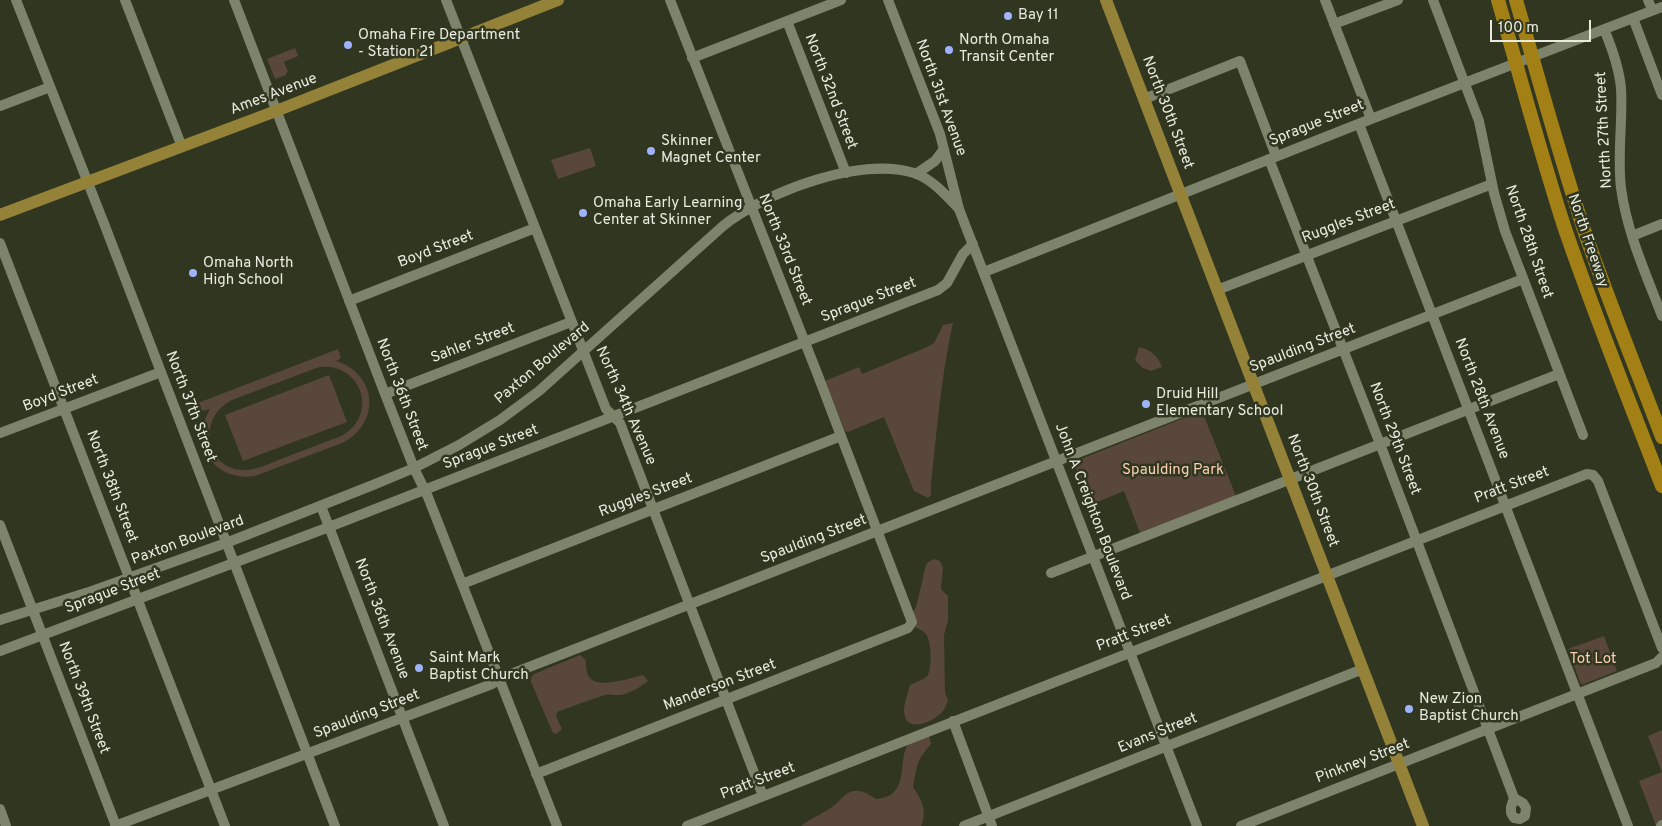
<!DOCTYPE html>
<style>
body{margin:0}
#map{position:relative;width:1662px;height:826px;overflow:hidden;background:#313620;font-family:Overpass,sans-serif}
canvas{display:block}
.scale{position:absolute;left:1490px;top:20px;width:101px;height:22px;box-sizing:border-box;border:2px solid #e8ebde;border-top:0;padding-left:6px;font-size:15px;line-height:18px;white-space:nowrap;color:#e8ebde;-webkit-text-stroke:4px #313620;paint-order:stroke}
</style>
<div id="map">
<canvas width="1662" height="826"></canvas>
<div class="scale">100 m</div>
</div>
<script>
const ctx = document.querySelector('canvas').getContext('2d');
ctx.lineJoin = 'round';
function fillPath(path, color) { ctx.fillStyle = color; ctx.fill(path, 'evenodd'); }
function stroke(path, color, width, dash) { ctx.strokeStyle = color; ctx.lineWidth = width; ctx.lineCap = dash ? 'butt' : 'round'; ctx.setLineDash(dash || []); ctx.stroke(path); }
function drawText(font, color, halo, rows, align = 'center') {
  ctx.font = font + ' Overpass,sans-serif'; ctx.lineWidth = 5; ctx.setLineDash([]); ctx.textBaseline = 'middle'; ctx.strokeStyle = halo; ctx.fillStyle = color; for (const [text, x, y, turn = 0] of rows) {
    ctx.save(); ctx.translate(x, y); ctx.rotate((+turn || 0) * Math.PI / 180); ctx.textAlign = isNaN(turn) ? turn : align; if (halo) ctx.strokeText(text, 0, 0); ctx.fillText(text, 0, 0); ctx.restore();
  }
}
const green = new Path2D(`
 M295,48l3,8 -14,6 4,10 -2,1v2l-11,4 -8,-20z
 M590,148l6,18 -38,13 -7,-19z
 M953,323c-12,53 -16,107 -22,161v11l-3,3 -14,-7 -30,-74 -36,15 -3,-1 -20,-50 34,-14 3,7 63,-26 9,-5 9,-18z
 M1139,347c12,3 19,9 23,20l-11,4 -8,-3 -8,-8z
 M338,349l3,9 -5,3c42,13 45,63 6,82l-87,33c-41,6 -66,-32 -45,-67l-8,2 -4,-8zM319,367c44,-5 61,51 20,70 -19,7 -38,14 -58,22 -11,4 -23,11 -36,11 -41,0 -48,-53 -13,-70z
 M329,375l18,47 -104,39 -18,-46z
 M1202,411l34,85 -96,37 -16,-42 -34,14 -17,-43z
 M933,559l7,2 3,7 -2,21 7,7v24l-4,15 1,57 3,9c-2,4 -3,8 -5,10 -9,11 -38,24 -39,0 0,-8 4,-18 6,-26 5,-3 15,-5 18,-10 4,-8 4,-35 -3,-42 -6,-6 -14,-4 -13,-16 0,-4 3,-7 4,-11 4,-14 7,-28 10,-42z
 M1604,636l13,35 -36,14 -13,-36z
 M580,655l5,4c2,6 0,13 5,19 9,11 41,0 53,-3l5,6c-7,6 -22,15 -32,14 -4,0 -6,-1 -11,0 -16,5 -32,11 -48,17l-1,4 6,13 -6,5 -3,-1 -22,-51v-4l3,-4z
 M1662,730v96h-6l-17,-45 23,-9 -14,-36z
 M929,735l2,9c-16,19 -13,19 -18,43 8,12 15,24 8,39h-120c10,-8 21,-12 31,-19 5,-3 8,-8 12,-11 11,-10 22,-4 32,3 40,-3 16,-48 38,-60 4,-2 11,-3 15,-4z`);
const minor = new Path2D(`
 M16,0l89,226 230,600
 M125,0l57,147
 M234,0l151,394 29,74 14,29 129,329
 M446,0l160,409 14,14 143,373
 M888,0l52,134 19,75 238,617
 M1325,0l46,119
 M1433,0l46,121 15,72 11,38 78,204
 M1648,0l4,10
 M1633,18l29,77
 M787,21l59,152
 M1334,24l64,-24
 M1604,29c8,19 15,38 17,59 2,33 -4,67 0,100 6,45 25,86 41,128
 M692,58l149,-58
 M1144,99l96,-38 36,95
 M0,106l50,-19
 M1359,124l269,702
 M1269,159l113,290 132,349 9,5 3,5 -1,8 -5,3 -6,-1 -3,-5v-6l3,-9
 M916,174l19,-13 9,-12
 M1632,236l30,-12
 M0,243l225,583
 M984,272l387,-153 291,-112
 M1217,290l275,-106
 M349,301l186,-73
 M385,394l186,-72
 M0,433l161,-61
 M321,506l123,320
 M0,525l116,301
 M1051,573l508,-199
 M462,584l379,-148
 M0,620l92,-29 134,-48 147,-58 41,-17 45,-23 41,-25 39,-29 184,-165c42,-34 138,-70 191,-53 18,6 32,22 45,36
 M0,651l329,-124 609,-237 9,-7 16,-29 10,-10
 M953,721l39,105
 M536,774l372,-146 4,-6 -95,-249 -147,-373
 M0,809l6,17
 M115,826l377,-142 14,-8 1017,-397
 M687,826l900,-352 6,1 5,6 64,167
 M964,826l399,-157
 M1241,826l415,-163 6,-6
 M1661,826l1,-1`);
const major = new Path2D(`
 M1106,0l317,826
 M0,215l276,-104 282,-111`);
const highway = new Path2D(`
 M1498,0c22,76 42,152 66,226 30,88 65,174 98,260
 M1516,0c22,77 43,154 68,230 24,70 52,138 78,207`);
const markers = [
 [1008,16,5,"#9db4fd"],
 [348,45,5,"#9db4fd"],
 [949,50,5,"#9db4fd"],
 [651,151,5,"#9db4fd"],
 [583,213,5,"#9db4fd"],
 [193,273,5,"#9db4fd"],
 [1146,404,5,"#9db4fd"],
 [419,668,5,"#9db4fd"],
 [1409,709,5,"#9db4fd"]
];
const poiNames = [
 ["Bay 11",1018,16],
 ["Omaha Fire Department",358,36],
 ["- Station 21",358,53],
 ["North Omaha",959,41],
 ["Transit Center",959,58],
 ["Skinner",661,142],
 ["Magnet Center",661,159],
 ["Omaha Early Learning",593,204],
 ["Center at Skinner",593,221],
 ["Omaha North",203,264],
 ["High School",203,281],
 ["Druid Hill",1156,395],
 ["Elementary School",1156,412],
 ["Saint Mark",429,659],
 ["Baptist Church",429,676],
 ["New Zion",1419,700],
 ["Baptist Church",1419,717]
];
const streetNames = [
 ["North 32nd Street",830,92,69],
 ["Ames Avenue",274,95,-21],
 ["North 31st Avenue",940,98,70],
 ["North 30th Street",1167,113,69],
 ["Sprague Street",1317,124,-22],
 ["North 27th Street",1605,130,-93],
 ["Ruggles Street",1349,222,-21],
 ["North Freeway",1587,241,71],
 ["North 28th Street",1528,242,71],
 ["Boyd Street",436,250,-21],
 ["North 33rd Street",784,250,68],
 ["Sprague Street",869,301,-21],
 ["Sahler Street",473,344,-21],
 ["Spaulding Street",1303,349,-21],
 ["Paxton Boulevard",543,364,-40],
 ["Boyd Street",61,394,-21],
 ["North 36th Street",401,395,69],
 ["North 28th Avenue",1481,399,69],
 ["North 34th Avenue",625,406,66],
 ["North 37th Street",190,407,69],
 ["North 29th Street",1394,439,69],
 ["Sprague Street",491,448,-21],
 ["Pratt Street",1512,486,-21],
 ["North 38th Street",111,487,69],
 ["North 30th Street",1312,491,69],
 ["Ruggles Street",646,496,-21],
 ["John A Creighton Boulevard",1092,512,69],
 ["Spaulding Street",814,540,-21],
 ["Paxton Boulevard",188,541,-20],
 ["Sprague Street",113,592,-21],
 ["North 36th Avenue",381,619,69],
 ["Pratt Street",1134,634,-21],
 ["Manderson Street",720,686,-21],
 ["North 39th Street",83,698,69],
 ["Spaulding Street",367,715,-21],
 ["Evans Street",1158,734,-22],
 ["Pinkney Street",1363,762,-21],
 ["Pratt Street",758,782,-21]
];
const parkNames = [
 ["Spaulding Park",1173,471],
 ["Tot Lot",1593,660]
];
fillPath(green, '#58473a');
stroke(minor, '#7e846c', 10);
stroke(major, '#948238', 12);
stroke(highway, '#a28015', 14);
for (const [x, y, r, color] of markers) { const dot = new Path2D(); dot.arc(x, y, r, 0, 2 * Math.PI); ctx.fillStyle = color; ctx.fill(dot); stroke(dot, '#313620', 2); }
drawText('15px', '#e8ebde', '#313620', poiNames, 'left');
drawText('15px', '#e8ebde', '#313620', streetNames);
drawText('15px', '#f9d0b1', '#313620', parkNames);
</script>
